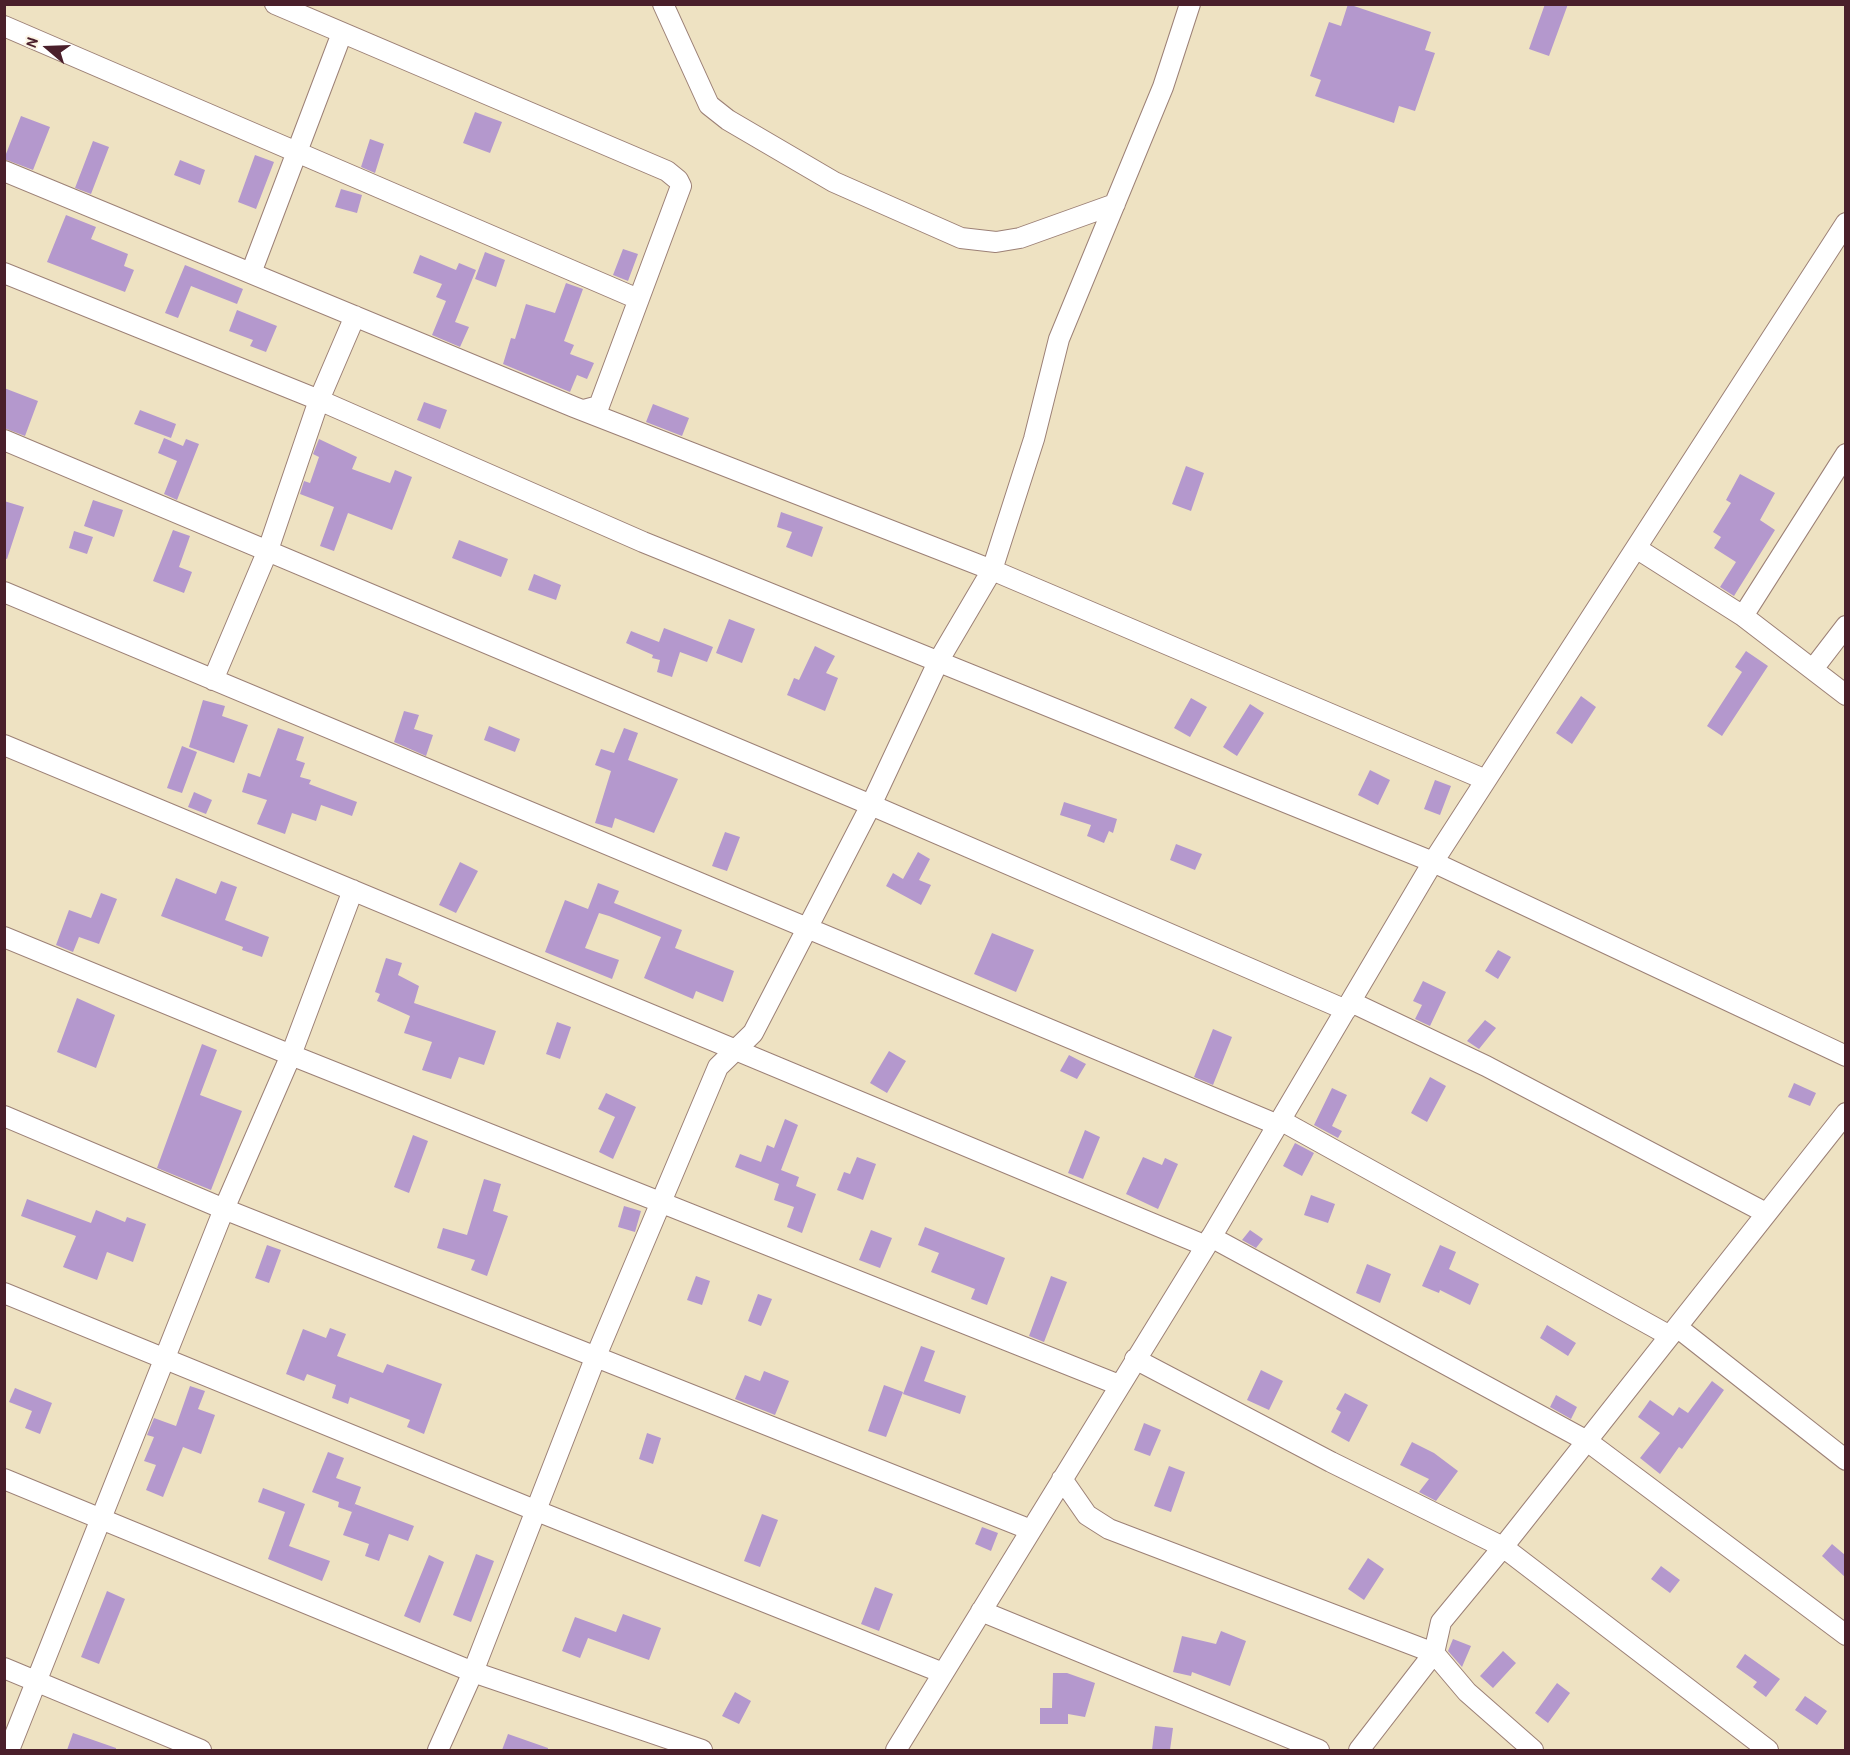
<!DOCTYPE html>
<style>
body{margin:0}
#map{position:relative;width:1850px;height:1755px;overflow:hidden;background:#eee2c2;font-family:"Patrick Hand",sans-serif}
canvas{display:block}
.frame{position:absolute;inset:0;border:6px solid #4a1f2b;pointer-events:none}
.north{position:absolute;left:18px;top:18px;width:60px;height:60px;-webkit-text-stroke:4px #fcf5e5;paint-order:stroke;rotate:289deg;font-size:16px;font-weight:700;line-height:24px;text-align:center;color:#4a1f2b}
.north::after{content:'';display:block;margin:auto;width:21px;height:27px;background:#4a1f2b;clip-path:polygon(50% 0,100% 100%,50% 72%,0 100%)}
</style>
<div id="map">
<canvas width="1850" height="1755"></canvas>
<div class="frame"></div>
<div class="north">N</div>
</div>
<script>
const ctx = document.querySelector('canvas').getContext('2d');
ctx.lineJoin = 'round';
function fillPath(path, color) { ctx.fillStyle = color; ctx.fill(path, 'evenodd'); }
function stroke(path, color, width, dash) { ctx.strokeStyle = color; ctx.lineWidth = width; ctx.lineCap = dash ? 'butt' : 'round'; ctx.setLineDash(dash || []); ctx.stroke(path); }
const building = new Path2D(`
 M1348,4l83,28 -6,18 10,3 -20,58 -16,-5 -5,17 -79,-27 6,-16 -11,-4 19,-54 12,4z
 M1545,4h23l-19,52 -20,-7z
 M475,112l27,10 -12,31 -27,-10z
 M21,116l29,11 -17,43 -29,-11z
 M370,139l14,5 -9,29 -14,-6z
 M93,141l16,6 -18,47 -16,-6z
 M255,155l19,7 -18,47 -18,-7z
 M180,160l25,10 -5,15 -26,-10z
 M341,189l21,6 -5,18 -22,-6z
 M66,215l30,12 -5,12 37,15 -4,12 10,4 -9,22 -78,-30z
 M623,249l15,5 -10,27 -15,-6z
 M485,252l20,8 -9,27 -21,-8z
 M420,255l36,15 3,-7 17,7 -21,52 14,5 -9,20 -28,-12 14,-34 -10,-4 6,-13 -29,-11z
 M185,265l58,24 -6,15 -46,-18 -13,32 -13,-5z
 M566,283l17,6 -19,52 10,4 -4,9 24,9 -7,16 -10,-4 -7,17 -67,-28 8,-26 4,1 11,-35 29,9z
 M237,310l40,16 -11,26 -16,-6 3,-6 -24,-9z
 M4,388l34,13 -13,35 -21,-8z
 M424,402l23,8 -7,19 -23,-9z
 M653,404l36,14 -7,18 -36,-14z
 M140,410l36,14 -5,14 -37,-14z
 M164,438l19,8 3,-7 13,5 -22,56 -13,-6 13,-33 -19,-8z
 M319,439l38,18 -5,12 38,14 5,-13 17,7 -20,53 -44,-17 -14,38 -14,-5 14,-39 -34,-13 4,-13 6,2 9,-26 -6,-3z
 M1186,466l18,7 -13,38 -19,-7z
 M1740,474l35,19 -15,27 15,10 -41,66 -14,-9 16,-25 -22,-14 7,-11 -8,-5 18,-29 -5,-3z
 M93,500l30,10 -9,27 -30,-11z
 M4,501l20,6 -17,52 -3,-1z
 M781,512l42,15 -11,30 -26,-10 6,-15 -15,-5z
 M173,530l17,6 -11,31 13,5 -8,21 -31,-12z
 M74,531l19,6 -6,17 -18,-6z
 M459,540l49,19 -7,18 -49,-19z
 M534,574l27,11 -5,15 -28,-10z
 M729,619l26,10 -13,34 -26,-10z
 M664,628l49,19 -6,15 -27,-10 -8,25 -15,-5 3,-12 -8,-2 1,-3 -27,-12 5,-12 28,11z
 M815,646l20,10 -9,17 12,5 -13,33 -38,-16 7,-17 5,2z
 M1746,651l22,15 -46,70 -15,-10 35,-54 -7,-5z
 M1581,696l15,11 -24,37 -16,-11z
 M1191,698l16,9 -17,30 -16,-9z
 M203,700l22,6 -3,10 26,9 -14,38 -45,-16z
 M1250,704l14,9 -27,43 -14,-9z
 M404,711l15,4 -5,14 19,6 -7,21 -32,-14z
 M489,726l31,13 -5,13 -31,-12z
 M278,728l26,9 -8,23 9,3 -5,14 11,3 -2,4 48,18 -5,14 -31,-11 -5,16 -24,-8 -7,21 -28,-10 10,-24 -25,-8 6,-19 12,4z
 M624,728l14,5 -10,27 50,19 -24,54 -39,-15 -3,10 -17,-5 16,-52 -16,-6 6,-16 13,4z
 M182,746l15,6 -15,41 -15,-5z
 M1370,770l20,10 -12,25 -20,-10z
 M1435,780l16,6 -11,29 -16,-6z
 M194,792l18,8 -6,14 -18,-7z
 M1064,802l53,17 -4,14 -4,-2 -5,12 -17,-7 4,-11 -31,-10z
 M725,832l15,5 -13,34 -15,-5z
 M1176,844l26,10 -7,16 -25,-10z
 M918,852l12,7 -11,21 12,5 -10,20 -35,-19 7,-13 10,6z
 M460,862l18,9 -22,42 -17,-8z
 M176,878l40,16 5,-13 16,6 -12,33 44,17 -7,20 -20,-7 1,-3 -82,-31z
 M598,883l21,8 -5,12 68,27 -7,18 59,23 -11,31 -27,-11 -3,8 -49,-21 17,-41 -52,-21 -10,-3 -14,35 34,12 -7,19 -67,-27 20,-52 23,9z
 M101,893l16,6 -18,45 -20,-7 -6,15 -17,-7 13,-35 22,8z
 M992,933l42,17 -18,42 -42,-18z
 M1498,950l13,7 -13,22 -13,-8z
 M386,958l16,5 -4,12 21,11 -5,17 82,28 -12,34 -25,-8 -8,22 -29,-9 10,-28 -28,-9 6,-17 -33,-15 3,-7 -5,-2z
 M1423,981l23,11 -16,34 -15,-7 7,-14 -9,-4z
 M77,998l38,17 -19,53 -39,-16z
 M1485,1020l11,8 -17,21 -12,-8z
 M557,1022l14,5 -11,32 -14,-5z
 M1213,1029l19,8 -19,48 -19,-8z
 M202,1044l15,6 -17,45 42,16 -31,79 -54,-22z
 M889,1051l17,10 -19,32 -17,-10z
 M1069,1055l17,9 -9,15 -17,-8z
 M1430,1077l16,9 -19,36 -16,-9z
 M1794,1083l22,10 -6,13 -22,-9z
 M1332,1088l15,7 -15,31 10,5 -4,7 -24,-13z
 M606,1093l30,14 -23,52 -14,-7 16,-35 -17,-8z
 M785,1119l13,6 -17,45 18,7 -3,9 20,8 -14,39 -15,-6 7,-20 -20,-7 5,-16 -44,-17 5,-13 21,8 6,-17 7,3z
 M1085,1130l15,7 -17,42 -15,-6z
 M413,1135l15,6 -19,52 -15,-6z
 M1295,1143l19,10 -12,23 -19,-10z
 M857,1157l19,7 -13,36 -26,-10 7,-18 6,2z
 M1143,1157l19,8 3,-7 13,6 -20,45 -32,-15z
 M484,1179l17,5 -8,27 15,5 -21,60 -16,-6 4,-10 -38,-12 6,-20 24,7z
 M1311,1195l24,9 -7,19 -24,-8z
 M27,1199l64,24 5,-13 29,12 2,-5 19,7 -13,38 -26,-10 -10,28 -34,-13 13,-31 -55,-20z
 M624,1206l17,5 -6,21 -17,-5z
 M925,1227l80,31 -18,47 -16,-6 4,-10 -44,-17 8,-19 -21,-8z
 M871,1230l21,8 -12,30 -21,-8z
 M1250,1230l13,9 -7,9 -14,-8z
 M267,1245l14,5 -12,33 -14,-5z
 M1440,1245l16,7 -7,17 30,15 -9,21 -30,-15 -1,3 -17,-7z
 M1367,1264l24,10 -11,29 -24,-10z
 M696,1276l14,5 -8,24 -15,-5z
 M1051,1276l16,6 -23,60 -15,-6z
 M758,1294l14,5 -11,27 -13,-5z
 M1547,1325l29,18 -8,13 -28,-18z
 M330,1328l16,6 -9,22 46,17 4,-9 55,20 -18,50 -17,-7 3,-7 -60,-23 -2,7 -16,-6 4,-13 -29,-11 -3,7 -18,-7 17,-45 23,9z
 M921,1346l14,5 -11,30 42,15 -6,18 -57,-20z
 M1261,1370l22,11 -14,29 -22,-10z
 M764,1371l25,10 -14,34 -40,-16 10,-24 15,6z
 M1712,1381l12,9 -42,59 -3,-2 -19,27 -20,-16 20,-25 -22,-16 12,-17 23,16 6,-9 9,6z
 M884,1385l19,7 -17,45 -18,-6z
 M190,1386l15,5 -7,18 17,6 -14,39 -18,-7 -20,50 -17,-7 10,-25 -12,-4 10,-24 -7,-2 7,-17 22,8z
 M15,1388l37,15 -12,31 -15,-6 7,-17 -23,-9z
 M1345,1393l23,12 -19,37 -18,-10 10,-20 -5,-3z
 M1556,1395l21,12 -6,12 -21,-12z
 M1144,1423l17,7 -11,26 -16,-6z
 M647,1433l14,5 -8,26 -14,-5z
 M1412,1442l22,11 24,18 -22,30 -17,-9 10,-13 -29,-14z
 M328,1452l16,6 -8,20 25,9 -9,25 -14,-5 1,-5 -27,-10z
 M1169,1466l16,6 -14,40 -17,-6z
 M263,1488l42,16 -16,42 41,15 -8,20 -54,-22 17,-47 -27,-10z
 M355,1504l59,22 -6,15 -19,-7 -10,27 -14,-5 4,-12 -26,-9z
 M762,1514l16,6 -18,47 -16,-6z
 M982,1527l16,6 -7,18 -16,-7z
 M1832,1544l13,11v22l-23,-21z
 M476,1554l18,7 -23,61 -18,-7z
 M429,1555l15,7 -24,61 -16,-7z
 M1368,1558l16,11 -20,31 -16,-11z
 M1661,1566l19,14 -10,13 -19,-14z
 M875,1587l18,7 -14,37 -18,-7z
 M107,1591l18,8 -26,65 -18,-7z
 M623,1614l38,14 -12,32 -61,-22 -8,20 -18,-7 13,-34 41,15z
 M1221,1631l25,10 -16,45 -38,-14 -1,4 -18,-4 9,-36 34,8z
 M1453,1639l18,7 -9,21 -14,-16z
 M1503,1651l13,12 -23,25 -13,-12z
 M1745,1654l35,25 -14,18 -13,-10 4,-5 -21,-15z
 M1053,1673h14l28,10 -10,34 -17,-3v10h-28v-16h12z
 M1557,1683l13,10 -22,30 -13,-10z
 M735,1692l16,9 -12,23 -17,-8z
 M1805,1696l22,15 -10,14 -22,-15z
 M1155,1726l18,2 -3,22h-18z
 M73,1733l43,15v2h-49z
 M508,1734l40,14v2h-46z`);
const street = new Path2D(`
 M275,4l392,167 11,9 3,6 -82,220 -15,4
 M663,4l46,101 19,15 106,62 127,56 35,4 24,-4 95,-34
 M4,26l634,273
 M4,171l570,236 418,163 494,210
 M4,273l315,127 324,142 790,320 413,194
 M251,273l91,-240
 M4,440l867,365 475,205
 M1636,548l107,68 103,79
 M4,592l1274,533
 M1743,616l103,-162
 M1813,669l33,-43
 M213,680l55,-130 51,-150 36,-84
 M4,745l1202,501
 M4,937l287,118 828,330
 M1351,1002l135,64 280,147
 M4,1116l220,93 807,321
 M1280,1120l390,216
 M1211,1237l376,204 259,194
 M4,1293l533,218 406,162
 M1677,1327l169,133
 M1135,1359l196,103 172,85 265,203
 M4,1479l469,193 229,78
 M1062,1479l25,36 22,14 325,124 33,39 66,58
 M981,1611l338,139
 M4,1668l197,82
 M9,1750l215,-541 67,-154 62,-165
 M438,1750l35,-78 123,-316 122,-289 35,-34 118,-228 68,-145 53,-90 42,-131 25,-100 104,-252 27,-83
 M896,1750l310,-504 227,-384 413,-639
 M1359,1750l75,-97 7,-31 62,-75 343,-434`);
fillPath(building, '#b498cd');
stroke(street, '#9c8076', 22);
stroke(street, '#fff', 20);
</script>
